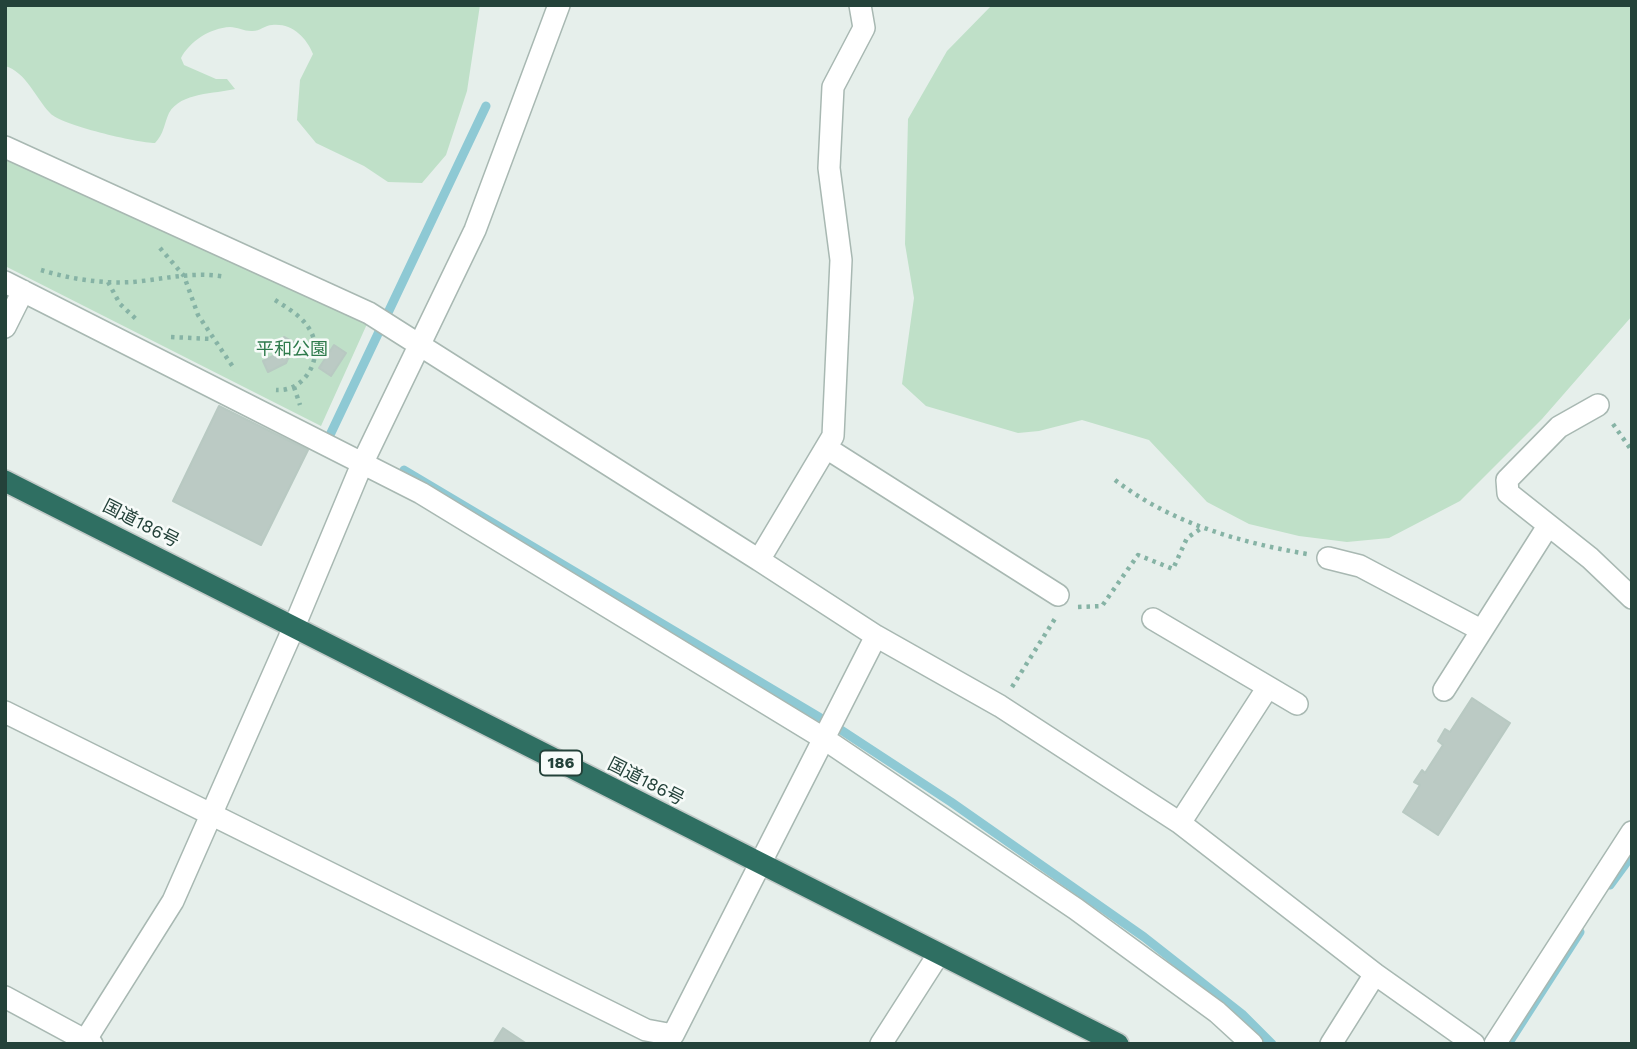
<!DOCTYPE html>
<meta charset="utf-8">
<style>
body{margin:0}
#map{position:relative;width:1637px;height:1049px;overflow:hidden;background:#e6efeb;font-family:"Work Sans",sans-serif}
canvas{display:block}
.frame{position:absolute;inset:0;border:7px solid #24423a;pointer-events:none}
</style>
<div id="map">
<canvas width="1637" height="1049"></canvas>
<div class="frame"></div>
</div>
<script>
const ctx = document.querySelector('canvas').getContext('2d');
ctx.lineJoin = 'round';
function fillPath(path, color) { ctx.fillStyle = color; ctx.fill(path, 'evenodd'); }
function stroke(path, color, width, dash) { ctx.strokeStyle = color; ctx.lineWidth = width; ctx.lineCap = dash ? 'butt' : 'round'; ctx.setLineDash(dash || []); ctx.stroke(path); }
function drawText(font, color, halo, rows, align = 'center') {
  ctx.font = font + ' "Work Sans","Noto Sans JP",sans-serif'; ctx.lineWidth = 5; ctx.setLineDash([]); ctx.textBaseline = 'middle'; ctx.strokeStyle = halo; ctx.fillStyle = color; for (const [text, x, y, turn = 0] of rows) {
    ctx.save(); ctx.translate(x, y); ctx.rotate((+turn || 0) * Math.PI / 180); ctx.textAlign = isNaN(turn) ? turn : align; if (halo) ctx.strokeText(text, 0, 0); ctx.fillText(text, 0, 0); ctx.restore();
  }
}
const green = new Path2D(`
 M5,5h475l-13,86 -21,64 -24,28 -34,-1 -24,-16 -48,-23 -19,-23 3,-40 13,-26c-7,-17 -21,-31 -41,-29 -7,0 -13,7 -21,6 -7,0 -14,-4 -21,-4 -20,1 -40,14 -49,31l3,7 32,14h11l8,10c-20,5 -54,3 -66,24 -5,11 -5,21 -14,30 -17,0 -95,-18 -105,-30 -15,-16 -24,-41 -45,-47z
 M992,5h640v311l-90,103 -82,82 -71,37 -42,4 -48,-6 -50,-12 -42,-22 -58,-62 -67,-20 -43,11 -21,2 -92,-27 -24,-22 12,-86 -9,-54 3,-125 39,-68z
 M5,158l362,166 -46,102 -316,-160z`);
const stream = new Path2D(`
 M330,435l156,-329
 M404,470l437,260 110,72 193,135 98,77 30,30
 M1610,885l22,-30
 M1508,1044l72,-112`);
const building = new Path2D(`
 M284,337l11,6 -9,20 -18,9 -5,-11 14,-7z
 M334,345l12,8 -15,23 -12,-8z
 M219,406l89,44 -47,95 -88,-44z
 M1472,698l38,25 -72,112 -35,-23 17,-27 -6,-3 8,-12 3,3 18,-28 -5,-4 7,-12 5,3z
 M503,1028l24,16h-34z`);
const path = new Path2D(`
 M160,248l24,28 14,39 37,55
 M41,270c29,9 62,14 92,12 32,-3 61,-11 93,-5
 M108,282l12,22 16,15
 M275,300c14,9 30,18 37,34 11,25 -7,58 -36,56
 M171,337l41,2
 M294,387l6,18
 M1613,424l19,27
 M1115,480c56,43 123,62 192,74
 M1078,607l24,-1 36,-51 35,14 14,-31 16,-11
 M1012,687l44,-70`);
const minor = new Path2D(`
 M860,5l4,23 -31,59 -4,81 12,92 -8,176 -74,124 117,76 124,70 180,117 195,151
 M5,147l364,166 390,247
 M5,282l416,211 402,245 253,171 141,103 35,32
 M5,327l18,-36
 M1598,405l-39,22 -52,53 1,13 82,65 42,40
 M828,449l230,146
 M1328,558l32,8 121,64
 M1153,619l144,85
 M1444,690l104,-164
 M5,712l641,318 27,5 203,-399
 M1180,823l88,-136
 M5,997l87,47
 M83,1044l90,-143 121,-274 68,-163 113,-234 84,-225
 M881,1044l57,-89
 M1331,1044l44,-70 99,70
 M1495,1044l137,-212`);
const highway = new Path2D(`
 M5,481l1113,563`);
const shields = [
 [561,763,42]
];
const shieldNames = [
 ["186",561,763]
];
const parkNames = [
 ["平和公園",292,350]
];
const streetNames = [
 ["国道186号",141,524,27],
 ["国道186号",646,782,27]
];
fillPath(green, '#bfe0c8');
stroke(stream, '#8ec9d4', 9);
fillPath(building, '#bbcac4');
stroke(building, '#b8c9c2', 2);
stroke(minor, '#a8b8b2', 24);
stroke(highway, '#c2cac8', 24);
stroke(path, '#86b3a5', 4.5, [3.5, 5]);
stroke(minor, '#fff', 21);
stroke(highway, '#2f6f62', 21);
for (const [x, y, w] of shields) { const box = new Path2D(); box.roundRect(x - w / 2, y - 12.5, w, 25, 5); ctx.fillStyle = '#f7fbf9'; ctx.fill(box); stroke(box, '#24423a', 2); }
drawText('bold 16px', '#24423a', null, shieldNames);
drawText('18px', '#2d7a4b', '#f7fbf9', parkNames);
drawText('18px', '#24423a', '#f7fbf9', streetNames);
</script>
